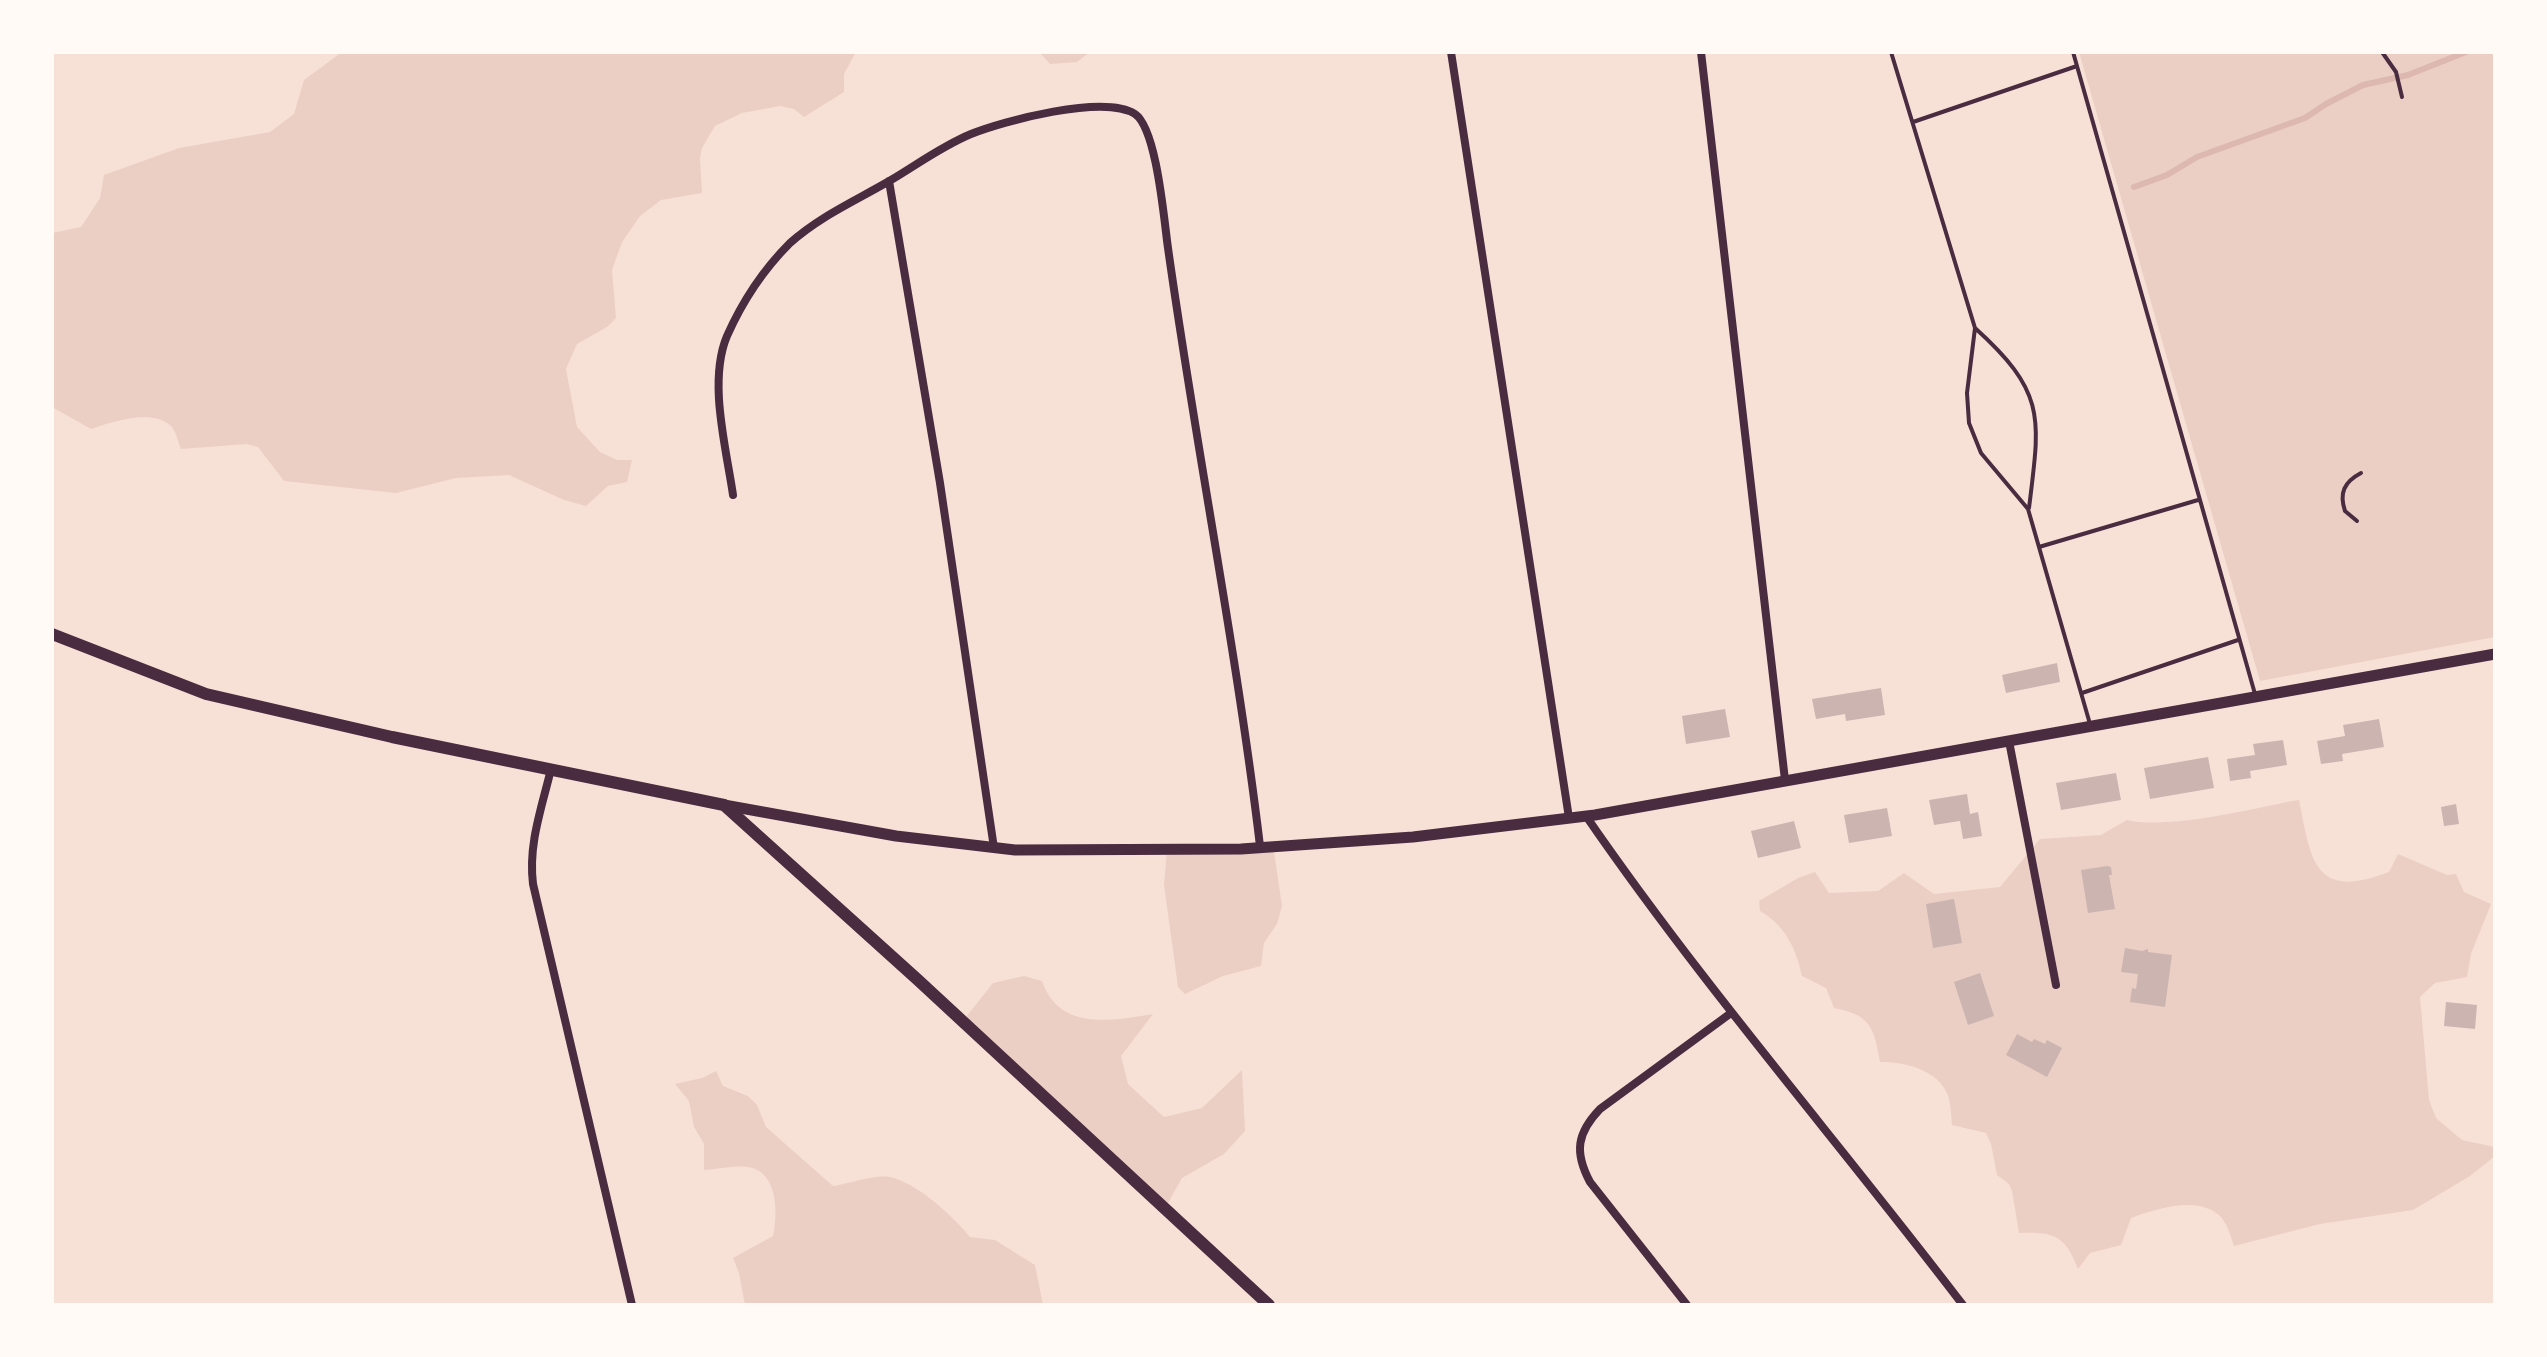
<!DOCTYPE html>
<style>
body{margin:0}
#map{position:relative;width:2547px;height:1357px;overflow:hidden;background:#f7e1d7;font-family:"Public Sans",sans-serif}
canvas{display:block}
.frame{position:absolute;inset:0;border:54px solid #fffaf5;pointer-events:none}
</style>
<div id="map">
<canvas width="2547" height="1357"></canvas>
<div class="frame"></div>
</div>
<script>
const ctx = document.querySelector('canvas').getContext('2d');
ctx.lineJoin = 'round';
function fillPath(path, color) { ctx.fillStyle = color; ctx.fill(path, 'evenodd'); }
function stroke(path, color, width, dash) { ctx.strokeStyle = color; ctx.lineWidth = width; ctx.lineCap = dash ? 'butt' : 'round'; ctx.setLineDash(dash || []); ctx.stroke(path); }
const green = new Path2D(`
 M342,52h514l-12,22v18l-40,25 -10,-8 -14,-3 -38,7 -27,13 -13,22 -2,10 2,35 -41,7 -21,16 -18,26 -10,28 4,48 -9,9 -30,17 -11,25 11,58 23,25 17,8h15l-5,22 -19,4 -22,20 -22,-6 -55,-25 -53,3 -60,15 -112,-12 -26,-34 -11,-3 -66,5c-3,-7 -5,-18 -10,-23 -19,-18 -59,-4 -80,3l-39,-22v-174l29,-6 19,-29 4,-23 75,-27 91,-16 24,-18 10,-34z
 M1033,52h57l-13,10 -27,2 -9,-10z
 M2079,52h416v585l-235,44z
 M2299,800c12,61 15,101 90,72l9,-18 49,21 9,-1 8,18 27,12 -20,50 -4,23 -32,6 -15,14 9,103 7,18 26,22 33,7v9l-25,20 -57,34 -93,14 -86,22c-3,-9 -7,-23 -14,-30 -23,-21 -64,-7 -89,2l-10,27 -31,8 -12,16c-13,-34 -24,-37 -59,-36l-7,-42 -3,-7 -12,-9 -6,-31 -5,-11 -34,-8c-1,-10 -1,-23 -5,-32 -11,-24 -43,-31 -67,-31 -6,-34 -9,-47 -46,-54l-8,-20 -24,-12c-6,-27 -16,-50 -42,-65l-1,-10 39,-23 17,-6 14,21 49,-2 26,-18 30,21 66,-7 40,-48 61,-4 26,-15c43,10 126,-12 172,-20z
 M1273,845l9,61 -5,18 -13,19 -3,23 -38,10 -38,18 -7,-7 -14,-102 3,-35z
 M1024,976l18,5c17,50 69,40 111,33l-32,42 7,28 36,33 38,-9 40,-38 3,61 -21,23 -42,24 -18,32 -202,-188 31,-39z
 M716,1071l7,15 25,10 9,9 9,22 67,59c14,-2 44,-12 57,-9 27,6 62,38 80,60l25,3 40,25 8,40h-298l-6,-32 -6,-15 40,-22c5,-22 5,-65 -25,-69 -13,-2 -30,2 -44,3v-26l-10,-17 -5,-26 -14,-17 27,-6z`);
const stream = new Path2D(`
 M2134,187l33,-12 30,-18 108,-39 21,-14 37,-19 45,-10 58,-23`);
const building = new Path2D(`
 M2057,663l3,19 -54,11 -4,-18z
 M1881,688l4,27 -39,6 -1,-7 -29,5 -4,-20z
 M1725,709l5,28 -44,7 -4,-28z
 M2379,719l5,28 -42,7 1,7 -22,3 -4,-23 28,-5 -2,-11z
 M2283,740l4,25 -37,6 1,7 -21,3 -3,-22 28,-4 -2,-11z
 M2208,757l6,31 -64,11 -6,-31z
 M2116,773l5,27 -60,10 -5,-27z
 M1967,794l3,20 8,-2 4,24 -19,3 -3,-18 -26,4 -5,-25z
 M2456,804l3,20 -15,2 -3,-19z
 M1887,808l5,28 -43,7 -5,-28z
 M1794,821l7,27 -43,10 -7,-27z
 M2107,866l4,1 1,8h-3l6,34 -27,4 -7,-43z
 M1954,899l8,44 -29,5 -7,-44z
 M2125,948l17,3 6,-2v3l24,3 -7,52 -35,-5 2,-14 4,1 2,-15 -17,-2z
 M1980,973l14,43 -26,9 -14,-43z
 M2446,1002l31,3 -2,24 -31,-3z
 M2017,1034l15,8 2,-3 11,5 2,-4 15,8 -15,29 -41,-22z`);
const path = new Path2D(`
 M2382,52l14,20 6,25
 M2357,521l-12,-10c-6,-18 -1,-29 16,-38`);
const service = new Path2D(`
 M1891,52l84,276 -8,65 2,30 12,30 47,56 62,215
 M2073,52l182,642
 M1913,122l164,-56
 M1975,328c72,65 65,90 54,180
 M2039,547l159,-47
 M2082,693l156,-53`);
const minor = new Path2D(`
 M1451,52l118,766
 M1701,52l84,728
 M889,181l51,302 54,365
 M733,495c-7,-48 -25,-114 -6,-159 16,-36 36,-66 63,-93 30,-27 67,-43 101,-63 27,-16 51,-34 80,-46 32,-13 133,-40 164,-20 22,15 29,107 33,134 28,200 68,398 92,598
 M2009,741l47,244
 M551,769c-9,38 -23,75 -18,115l99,421
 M1586,816c117,170 252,325 377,489
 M1687,1305l-97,-123c-16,-30 -13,-49 10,-73l131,-96`);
const tertiary = new Path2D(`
 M724,805l172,31 119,14 226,-1 172,-12 182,-22 900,-161`);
const secondary = new Path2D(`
 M52,634l154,60 186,43 332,68 194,175 351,325`);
fillPath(green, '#ebcfc5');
stroke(stream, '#dcb8b0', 6);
fillPath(building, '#ccb4b1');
stroke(path, '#4a2c40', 4);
stroke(service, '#4a2c40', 4);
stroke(minor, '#4a2c40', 8);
stroke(tertiary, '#4a2c40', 11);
stroke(secondary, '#4a2c40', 12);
</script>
